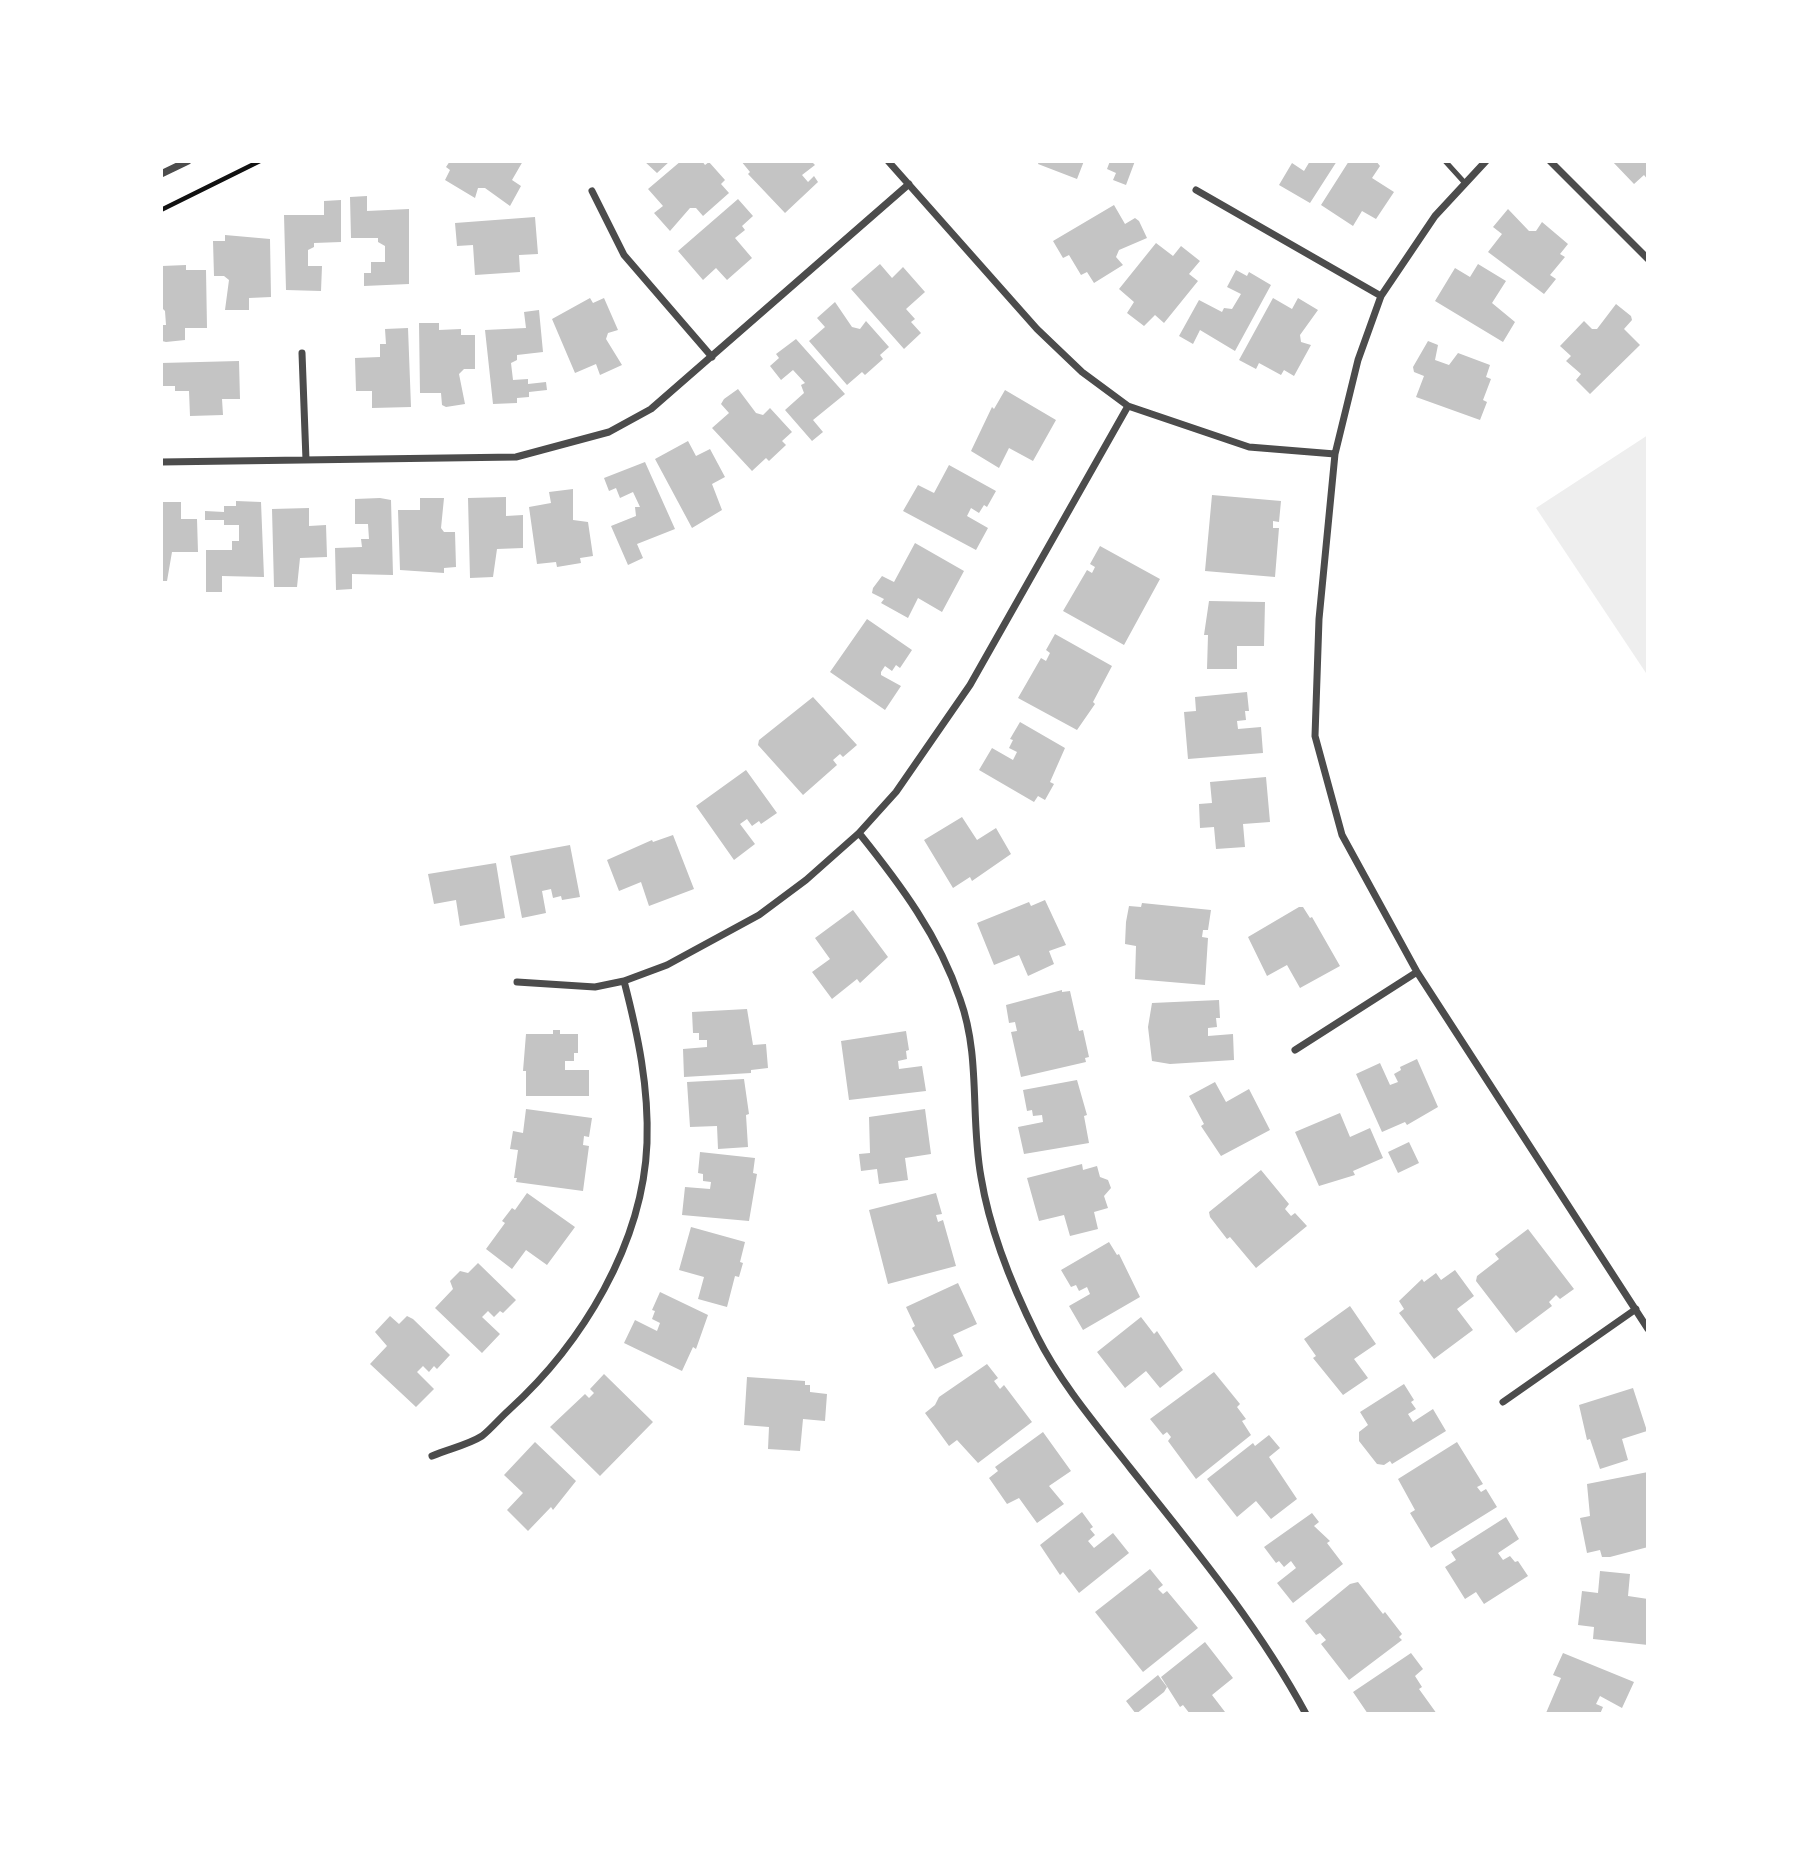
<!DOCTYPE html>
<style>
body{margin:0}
#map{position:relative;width:1809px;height:1875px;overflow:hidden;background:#fff;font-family:"Source Serif 4",serif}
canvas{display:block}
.frame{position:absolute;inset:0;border:163px solid #fff;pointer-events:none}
</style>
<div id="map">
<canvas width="1809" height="1875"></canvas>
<div class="frame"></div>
</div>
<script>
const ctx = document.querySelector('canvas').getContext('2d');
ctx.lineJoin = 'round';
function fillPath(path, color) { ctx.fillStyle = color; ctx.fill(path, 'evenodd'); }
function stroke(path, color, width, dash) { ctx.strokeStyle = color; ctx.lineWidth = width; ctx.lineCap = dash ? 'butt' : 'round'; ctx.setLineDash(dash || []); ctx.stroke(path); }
const green = new Path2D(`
 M1648,435v241l-112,-168z`);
const building = new Path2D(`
 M450,161h73l-11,19 9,6 -11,20 -25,-18h-7l-3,10 -30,-18 5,-10 -4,-3z
 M644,161h26l-13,12z
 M681,161h21l3,4 4,-3 16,18 -4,4 8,9 -26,23 -7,-8h-6l-20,23 -16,-18 9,-7 -15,-17z
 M741,161h70l4,4 -13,10 6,7 6,-6 4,6 -33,31 -37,-39 2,-2z
 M1039,161h45l-7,18 -39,-15z
 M1110,161h25l-9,24 -13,-5 3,-7 -9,-4z
 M1310,161h27l-27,42 -31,-18 13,-22 12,8z
 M1349,161h27l4,5 -8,12 22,14 -18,27 -14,-8 -9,15 -32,-21z
 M1612,161h36v19l-4,-5 -10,9z
 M367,196v15l42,-2v75l-45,2v-13h7v-11h14v-16l-7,-4v-4h-27l-1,-41z
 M738,199l15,17 -11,10 3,4 -10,8 17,20 -25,22 -11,-12 -13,12 -25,-29z
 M341,200v42l-27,1v4l-6,3v16h14l-1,25 -35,-1 -2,-75h40v-14z
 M1114,205l11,19 10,-6 4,3 8,17 -28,12 -3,7 7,8 -29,18 -7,-11 -6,3 -12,-20 -6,3 -10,-17z
 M1508,209l21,22h7l6,-9 26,22 -8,10 5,3 -15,18 6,4 -12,15 -56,-42 14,-18 -9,-7z
 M535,217l3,37 -19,1 1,17 -45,3 -2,-30 -16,1 -2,-23z
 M225,235l45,4 1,58 -22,1v12h-24l4,-30 -5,-4h-10l-1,-35h12z
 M1156,243l17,13 8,-10 19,15 -11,13 9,7 -34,42 -9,-8 -11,11 -17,-13 7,-11 -15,-13z
 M880,264l12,14 11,-11 22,25 -19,17 9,10 -4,3 10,11 -17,16 -53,-60z
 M1478,264l28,17 -14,22 23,19 -12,20 -68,-41 20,-33 15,9z
 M186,265v5h20l1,58h-22v12l-19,2 -4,-1v-16h4l-1,-14 -4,-4 1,-41z
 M1236,270l11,6 2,-4 22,13 -36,66 -35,-21 -7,14 -14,-8 20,-36 23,12 2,-4 8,1 9,-15 -14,-7z
 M590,298l3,5 11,-5 14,32 -10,3 -2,6 16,26 -22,10 -4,-11 -21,9 -23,-54z
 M1273,298l19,11 6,-11 20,12 -18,25 1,7 10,3 -17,31 -10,-6 -3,5 -22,-12 -3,6 -17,-9z
 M835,302l17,25 8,2 6,-8 23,26 -9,8 3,4 -18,16 -3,-3 -15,13 -38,-44 16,-14 -8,-9z
 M1616,304l15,12 1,4 -8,9 16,16 -50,49 -14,-14 5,-6 -15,-13 5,-5 -11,-10 24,-25 8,8h5z
 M539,310l4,42 -26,3v5l-6,3 2,17 15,-1v5l18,-2 1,8 -18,2v5l-12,1v5l-24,1 -8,-74 41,-2 -2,-16z
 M419,323h20v7l22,-1v6h14v34h-11l-5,5 6,30 -19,3 -4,-2 -1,-12h-21z
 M408,328l3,79 -39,1v-17h-16l-1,-33 25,-1v-13h6l-1,-15z
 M796,339l49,55 -32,26 10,12 -11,9 -27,-31 19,-17 -3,-8 4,-2 -12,-13 -12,10 -11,-14 9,-8 -3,-4z
 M1428,341l10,4 -3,15 14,5 9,-12 32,12 -4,12 5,2 -8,21 4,2 -7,18 -64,-23 8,-21 -10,-4 -1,-5z
 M239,361l1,38h-18l1,16 -33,1 -1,-25h-14v-5h-14v-23z
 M738,389l18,24 7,2 7,-7 22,24 -10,9 4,4 -17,16 -3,-3 -14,13 -40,-43 17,-15 -8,-9 3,-5z
 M1005,390l51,30 -23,41 -24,-13 -10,20 -28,-17 21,-44 2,2z
 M688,441l8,15 14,-7 15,28 -13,7 10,26 -30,18 -37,-69z
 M645,462l30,67 -38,15 6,14 -15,7 -17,-39 25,-10 -1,-9h5l-7,-15 -13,6 -4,-10 -7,3 -5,-13z
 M949,465l47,26 -9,16 -3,-2 -5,8 -8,-5 -4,8 21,12 -12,22 -73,-39 15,-26 16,8z
 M573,489v31l15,2 5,34 -13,2 1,5 -24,4 -1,-5 -19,2 -8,-57 22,-4 -2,-11z
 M1212,495l69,6 -2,21 -6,-1v7h6l-4,49 -70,-6z
 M506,497v19l17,-1v33l-26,1 -4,28 -23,1 -2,-80z
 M380,498l11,2 2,75 -41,-1v15l-16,1 -1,-42 27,-1 -1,-8h8l-1,-15h-13v-25z
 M420,498h24l-3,30 3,4h11l1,35 -12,1v5l-44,-3 -2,-60h22z
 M236,501l25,1 3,75 -42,-1v16h-16v-42h26v-9h7v-16h-15v-5h-19v-9l19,1v-6h12z
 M161,502h20v17h16l1,33h-26l-5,29h-6z
 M309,508v18l17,-1 1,32 -27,1 -3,29h-23l-2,-78z
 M915,543l49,28 -22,41 -24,-14 -10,20 -27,-15 3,-4 -12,-6 1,-5 9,-12 12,6z
 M1100,546l60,33 -36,66 -61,-34 24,-41 5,3 3,-6 -5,-3z
 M1209,601l56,1 -1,44h-27v23h-30l1,-34h-4z
 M867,619l45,31 -12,18 -4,-3 -4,6 -7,-5 -4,6v3l20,11 -16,24 -55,-38z
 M1055,634l57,32 -19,36 2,2 -18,26 -59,-32 23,-40 5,3 4,-8 -4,-3z
 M1247,692l2,19h-4l1,9 -9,1 1,8 23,-2 2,26 -75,6 -4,-47 12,-1 -1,-14z
 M813,697l44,48 -14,12 -3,-3 -7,6 4,5 -34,30 -45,-50 1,-5z
 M1020,722l45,26 -15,34 4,2 -9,16 -7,-4 -4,6 -55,-32 13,-22 21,12 4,-8 -8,-4 4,-8 -3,-1z
 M746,770l31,43 -16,11 -2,-3 -7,5 -5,-7 -7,5 15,20 -21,16 -38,-54z
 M1266,777l4,45 -27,2 2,23 -29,2 -2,-22 -14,1 -1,-24 13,-1 -2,-21z
 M962,817l15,23 19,-12 15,26 -39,27 -2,-4 -17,11 -29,-48z
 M673,835l21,54 -45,17 -8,-24 -22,9 -12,-31 45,-20 1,2z
 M570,845l10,52 -18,3 -1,-4 -8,2 -2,-9 -9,2 4,22 -24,5 -12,-62z
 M496,863l9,55 -45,8 -4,-26 -22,4 -6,-30z
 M1045,900l21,45 -17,6 5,13 -26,12 -9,-21 -25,10 -17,-42 52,-21 2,4z
 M1142,903l69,7 -3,20h-5l-1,7 6,1 -3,47 -70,-6 1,-33 -11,-2 1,-22 3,-16 12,1z
 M1299,907h4l7,11 2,-1 28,49 -40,22 -13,-23 -20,11 -19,-39z
 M853,910l35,47 -28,26 -3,-4 -25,20 -20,-27 18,-13 -15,-21z
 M1062,990v2l8,-1 9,40 4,-1 6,27 -4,1 1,4 -65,15 -10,-45 6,-1 -2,-9 -6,1 -3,-18z
 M1219,1000l1,18h-4l1,9 -9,1v8l25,-2 1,26 -64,4 -18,-3 -4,-34 4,-24z
 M747,1009l6,36 13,-1 2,24 -17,2v3l-67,4 -1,-28 24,-2v-7h-8v-7h-6l-1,-21z
 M553,1030h7v4h18v19h-4v8h-9v9h24v26h-63v-25h-3l3,-37h27z
 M906,1031l3,19 -3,1 1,8 -9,2 1,8 23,-3 4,25 -77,9 -8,-59z
 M1417,1059l21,48 -31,18 -2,-3 -23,10 -26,-58 24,-11 10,22 8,-3 -4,-8 7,-4 -1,-3z
 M744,1079l5,35 -3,1 2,32 -30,2 -1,-23 -27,1 -3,-45z
 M1077,1080l10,35 -3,1 5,27 -65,11 -6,-27 25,-5 -1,-7 -9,1 -1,-6 -5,1 -4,-21z
 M1215,1082l11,20 23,-13 21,41 -49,26 -20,-30 3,-2 -15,-28z
 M526,1109l66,9 -3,19 -5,-1 -1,9 6,1 -6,45 -67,-9 1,-4h-3l4,-28 -8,-1 3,-18 10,2z
 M925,1109l6,45 -26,4 3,22 -29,4 -2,-15 -16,2 -2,-17 11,-1 -1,-36z
 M1340,1113l10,24 20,-9 13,30 -30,13 2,4 -36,11 -24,-54z
 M1409,1142l10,21 -21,10 -10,-21z
 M700,1152l55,6 -2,15 4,1 -8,47 -67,-6 3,-28 25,2 1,-7 -8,-1v-7l-5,-1z
 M1082,1164l1,6 14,-4 3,11 8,3 3,8 -7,8 4,12 -14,4 4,17 -28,7 -6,-21 -25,6 -12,-43z
 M1261,1170l28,34 -4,5 6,7 4,-3 12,13 -51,42 -26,-31 -3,2 -17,-22 -1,-5z
 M527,1193l48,34 -28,38 -21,-15 -14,19 -26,-20 19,-26 -3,-2 10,-13 3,2z
 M936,1193l6,21 -6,1 2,7 5,-2 13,46 -68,18 -19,-74z
 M691,1227l54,15 -5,20 3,1 -4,14 -4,-1 -8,31 -29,-8 6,-22 -25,-7z
 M1528,1229l46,60 -14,10 -4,-4 -7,7 3,4 -36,27 -40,-52 1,-5 22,-17 -4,-5z
 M1109,1242l8,13 2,-1 21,43 -57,33 -14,-24 21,-12 -3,-7 -8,4 -3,-6 -5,2 -10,-17z
 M478,1263l38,37 -13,13 -3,-2 -6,6 -6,-6 -6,6 18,17 -18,19 -47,-45 18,-19 -3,-8 10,-10 8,2z
 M1455,1270l19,26 -17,13 16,21 -39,29 -35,-46 5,-4 -5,-8 23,-22 2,3 12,-9 5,7z
 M958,1283l19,41 -24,11 10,21 -28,13 -23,-41 3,-2 -9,-19z
 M660,1292l48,23 -12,34 -3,-2 -11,24 -58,-28 11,-23 22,11 3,-8 -8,-4 3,-8 -3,-1z
 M1350,1306l26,38 -22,15 14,19 -25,17 -30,-37 3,-2 -12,-17z
 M390,1316l9,8 8,-8 6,3 37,36 -13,14 -3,-3 -5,6 -6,-6 -6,6 17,17 -18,18 -46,-43 17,-18 -12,-14z
 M1141,1317l13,17 3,-3 26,39 -23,18 -14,-17 -21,17 -28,-36z
 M987,1364l11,14 -4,3 6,8 4,-4 28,37 -54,41 -21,-23 -8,6 -24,-33 10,-8 4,-8z
 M1214,1372l26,32 -3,3 9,12 -4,2 9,14 -55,44 -28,-38 3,-4 -4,-5 -4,3 -13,-16z
 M604,1374l49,48 -53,54 -50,-49 35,-33 4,4 5,-5 -4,-4z
 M747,1377l58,4v4h5v7l17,2 -2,27 -22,-2 -3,32 -32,-2 1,-22 -25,-2z
 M1404,1384l10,16 -3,2 5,7 -8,5 5,8 20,-13 13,22 -54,33 -2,-3 -6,4 -7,-1 -18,-23v-9l9,-7 -8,-13z
 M1633,1388l14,43 -25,8 6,21 -28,9 -10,-30 -3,1 -8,-35z
 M1043,1432l28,39 -22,15 15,18 -27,19 -18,-25 -12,6 -18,-26 9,-7 -3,-4z
 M1269,1435l11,13 -11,9 28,42 -26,20 -15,-18 -19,16 -30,-38 46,-36 2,3z
 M535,1442l41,39 -23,29 -2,-3 -23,24 -21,-21 16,-17 -19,-18z
 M1457,1442l26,42 -6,3 4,5 5,-3 11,18 -66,41 -21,-35 5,-3 -17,-31z
 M1648,1472v75l-38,10h-8l-2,-7 -13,3 -7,-35 10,-2 -3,-32z
 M1082,1512l11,15 -3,2 5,6 -7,6 6,7 19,-15 16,20 -50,40 -16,-21 -3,3 -20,-30z
 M1312,1513l7,9 -5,4 16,15 -3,2 16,21 -50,39 -16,-20 19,-15 -5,-7 -7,6 -5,-6 -3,2 -12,-16z
 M1506,1517l13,22 -21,14 5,7 7,-4 5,6 3,-1 10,15 -44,28 -8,-12 -11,7 -20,-32 11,-7 -5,-8z
 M1150,1569l13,16 -5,4 5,5 4,-3 31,37 -55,44 -48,-60z
 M1600,1571l30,3 -2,22 20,3v46l-55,-6 1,-12 -16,-2 4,-34 16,2z
 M1358,1582l25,32 2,-2 17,22 -3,3 3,3 -53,40 -28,-36 5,-4 -6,-7 -4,2 -11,-14 45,-37z
 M1205,1642l28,36 -21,17 13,17 -3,2h-32l-7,-9 -3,2 -19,-30z
 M1411,1653l12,16 -8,7 7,11 -3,2 18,25h-69l-15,-22z
 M1563,1653l71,29 -12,26 -22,-12 -4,8 7,3 -3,7 -54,-1 15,-35 -8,-3z
 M1158,1675l9,12 -3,5 -28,22 -10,-13z`);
const path = new Path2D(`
 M161,210l99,-49`);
const service = new Path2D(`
 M1445,161l19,21`);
const minor = new Path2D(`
 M888,161l149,168 45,43 46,34 121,41 86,7
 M1486,161l-51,55 -54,80 -23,64 -23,94 -16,165 -4,117 27,99 75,137 231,357
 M1550,161l98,98
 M161,174l27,-13
 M1196,190l185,106
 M592,191l32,64 88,102
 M302,353l4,107
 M161,462l355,-5 93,-25 42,-23 258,-225
 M859,833c41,51 80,103 101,166 21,58 10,118 21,178 9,55 31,109 56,159 24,48 61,91 94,133 63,79 127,156 175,245
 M517,982l78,5 29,-6 43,-16 92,-50 47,-35 53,-47 37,-41 74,-107 158,-279
 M1295,1050l122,-78
 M1503,1402l133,-93
 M432,1456c16,-7 36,-11 50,-20 9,-7 18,-18 27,-26 73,-66 134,-166 138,-267 2,-56 -9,-108 -23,-162`);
fillPath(green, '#eee');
fillPath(building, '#c4c4c4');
stroke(path, '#111', 4.5);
stroke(service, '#4c4c4c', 5);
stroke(minor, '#4c4c4c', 7);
</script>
